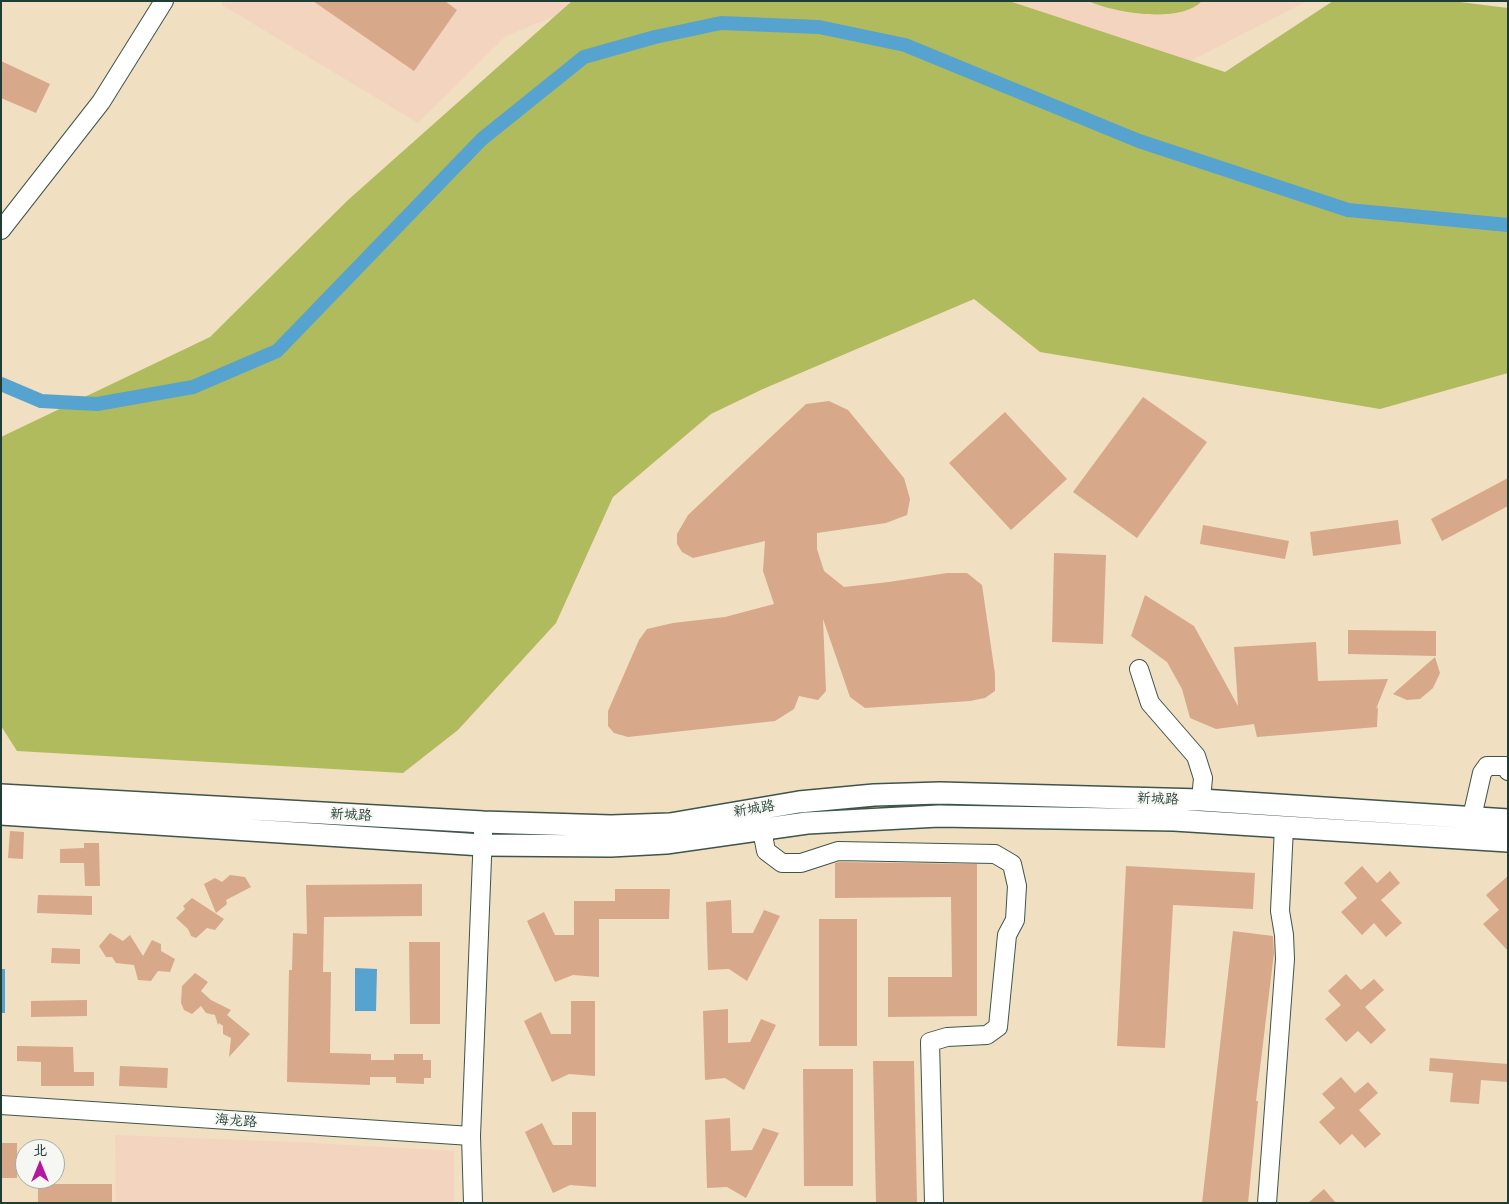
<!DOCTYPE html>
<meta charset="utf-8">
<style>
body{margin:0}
#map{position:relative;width:1509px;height:1204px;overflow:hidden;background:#f1dfc2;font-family:Delius,"LXGW WenKai TC",sans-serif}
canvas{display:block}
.frame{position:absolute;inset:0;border:2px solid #1f3d34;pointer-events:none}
.north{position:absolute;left:15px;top:1139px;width:50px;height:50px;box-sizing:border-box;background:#f6f6f2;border:1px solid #a0aca6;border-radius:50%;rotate:0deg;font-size:14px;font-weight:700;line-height:20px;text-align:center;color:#1f3d34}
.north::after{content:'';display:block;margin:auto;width:18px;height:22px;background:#b5179e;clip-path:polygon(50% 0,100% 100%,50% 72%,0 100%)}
</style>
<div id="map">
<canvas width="1509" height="1204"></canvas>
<div class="frame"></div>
<div class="north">北</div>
</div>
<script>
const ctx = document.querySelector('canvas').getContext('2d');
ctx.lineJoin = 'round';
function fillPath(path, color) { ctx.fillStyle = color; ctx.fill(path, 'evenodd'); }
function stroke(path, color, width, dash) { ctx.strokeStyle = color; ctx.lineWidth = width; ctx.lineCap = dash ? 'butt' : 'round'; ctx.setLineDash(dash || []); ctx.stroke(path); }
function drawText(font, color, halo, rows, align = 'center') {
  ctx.font = font + ' Delius,"LXGW WenKai TC",sans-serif'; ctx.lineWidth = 4; ctx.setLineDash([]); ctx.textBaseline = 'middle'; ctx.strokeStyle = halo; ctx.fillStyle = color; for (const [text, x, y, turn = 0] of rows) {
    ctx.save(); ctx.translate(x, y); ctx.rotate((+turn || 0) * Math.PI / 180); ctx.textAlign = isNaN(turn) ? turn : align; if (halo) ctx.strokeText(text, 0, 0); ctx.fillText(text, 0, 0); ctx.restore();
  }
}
const built = new Path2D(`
 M223,1h369l-86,35 -88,87 -196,-118z
 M946,1h361l-142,73z
 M115,1135l179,7 160,9v52h-338z`);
const green = new Path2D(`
 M572,1h437l216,71 108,-71h119l56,7v365l-128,36 -340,-57 -66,-53 -211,90 -52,25 -98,83 -57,126 -98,107 -55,43 -386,-22 -16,-25v-289l209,-100 138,-137z
 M1088,1h114c-22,23 -87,12 -114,0z`);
const water = new Path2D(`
 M355,968l22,1 -1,42h-21z
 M1,969h4v44h-4z`);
const canal = new Path2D(`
 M1,384l40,17 56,3 96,-17 84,-36 205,-212 102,-82 71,-20 66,-14 98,4 86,18 234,96 209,69 160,15`);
const building = new Path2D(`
 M313,1h132l12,9 -43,61z
 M1,61l49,23 -14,29 -35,-15z
 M1143,397l64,45 -70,96 -64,-46z
 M829,401l19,9 56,68 6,21 -3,16 -21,8 -69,10v16l7,22 20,16 45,-5 58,-9h20l15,12 13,89v17l-10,7 -15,3 -105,7 -15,-11 -27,-78 3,72 -8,9 -19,-4 -5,13 -19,12 -147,16 -14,-4 -6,-7v-15l31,-71 8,-11 26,-6 52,-6 49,-13 -11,-33 2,-30 -72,17 -11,-6 -5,-8v-10l11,-19 118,-111z
 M1005,412l62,67 -56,51 -62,-67z
 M1508,478v28l-66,35 -11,-22z
 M1398,520l3,24 -88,12 -3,-24z
 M1203,525l86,16 -4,18 -85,-15z
 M1054,553l52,2 -3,89 -51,-2z
 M1145,595l49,31 44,80 -4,-59 82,-5 2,39 70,-2 -12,30 2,-2 -1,20 -120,10 -3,-13 -38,5 -26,-11 -8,-29 -15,-27 -36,-26z
 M1348,630l88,1v25l-88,-2z
 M1435,657l5,16 -7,15 -13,11 -13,1 -14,-6z
 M10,831l14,1 -1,27 -15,-1z
 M84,843h15l1,43h-15l-1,-23h-24v-14l24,-1z
 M840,862l137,2v152l-89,1v-40h64l-1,-80 -116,1v-35z
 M1126,866l129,7 -2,36 -80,-4 -8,143 -48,-2z
 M1362,866l15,17 13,-12 10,12 -19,17 21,23 -16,14 -12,-14 -12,12 -21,-23 16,-14 -13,-15z
 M230,875l15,2 6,10 -25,13 1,4 -11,9 -12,-29 11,-6 7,4z
 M1508,876v75l-25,-27 16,-14 -13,-15z
 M422,884v32l-98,1 -1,55h8l-1,81 41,1v6h23v-6h29v6h8v18h-7v6l-28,-1v-6h-26v8l-83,-3 2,-112h3l1,-37 14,1 -1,-49z
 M615,889h55l-1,30h-70v58l-26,-2 -18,7 -28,-61 17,-9 11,23h19v-34h41z
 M38,895l54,1v19l-55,-2z
 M192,898l32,21 -9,11 -8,-2 -11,10 -5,-2 -3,-7 -12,-11 9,-9 -2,-3z
 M731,900l1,33h21l11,-23 16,6 -33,65 -18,-12 -21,1 -2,-68z
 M819,919h38v127h-38z
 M1233,931l40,5 1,17 -18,148h2l-10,102h-46z
 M110,933l13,8 7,-6 13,21 9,-16 9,4v7l14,8 -5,13 -12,-1 -7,10 -13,-1 -4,-15 -18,-2 -4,-6h-6l-7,-11z
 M409,942h31v82h-30z
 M52,948l28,1v15l-29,-1z
 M195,973l13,9 -7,9 10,9 20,10 -4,5 23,19 -21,23 2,-19 -8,-4v-8l-4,-3 -1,2 -3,-10 -9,-2 -5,-7 -9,8 -8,-4 -3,-7 1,-17z
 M1346,974l15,16 13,-11 10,11 -19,17 21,23 -15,14 -13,-13 -12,11 -21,-23 16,-14 -13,-14z
 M87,1000v16l-56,1v-16z
 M571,1001h24v75l-26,-2 -17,8 -28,-61 17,-9 10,22h20z
 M728,1009v34l22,-1 11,-23 15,6 -32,65 -19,-12 -20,2 -2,-69z
 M17,1046l56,1 1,25h20v14h-53v-24l-24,-1z
 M1430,1058l78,6v18l-27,-2 -2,24 -29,-2 3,-29 -24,-2z
 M873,1061h41l3,142h-41z
 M120,1066l48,2 -1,20 -48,-2z
 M803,1069h50v117h-49z
 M1341,1077l14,16 13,-11 10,11 -19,17 22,24 -16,14 -13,-14 -12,11 -21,-23 16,-14 -13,-14z
 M572,1112h24v75l-26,-2 -17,8 -28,-61 17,-9 11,22h19z
 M730,1118l1,33 21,-1 11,-22 16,5 -33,65 -19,-11 -20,1 -2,-68z
 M1,1143h16v35h-16z
 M38,1184h74v19h-74z
 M1324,1189l12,14h-28z`);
const minor = new Path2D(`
 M1,230l100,-128 63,-101
 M1139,669l11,34 46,53 7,22 -2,22
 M1472,817l10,-44 5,-7h19l2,5
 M762,830l4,21 16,12h19l37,-12 157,3 17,10 5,22 -2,34 -8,15 -9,92 -11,8 -40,2 -17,5 4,161
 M1,1105l470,31
 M473,1203l-2,-67 12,-303
 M1267,1203l18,-244 -1,-24 -4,-24 4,-84`);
const major = new Path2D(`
 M1,795l482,27 128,4 59,-2 129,-22 75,-7 66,-2 261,7 307,20
 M1,814l481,31 129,1 55,-3 141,-20 132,-7 235,4 334,21`);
const streetNames = [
 ["新城路",1158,799,2],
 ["新城路",754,809,-9],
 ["新城路",351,815,3],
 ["海龙路",236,1121,4]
];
fillPath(built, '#f3d4be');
fillPath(green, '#b0bb5d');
fillPath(water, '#57a3cf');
stroke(canal, '#57a3cf', 14);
fillPath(building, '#d7a889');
stroke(minor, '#3e5549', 20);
stroke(major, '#3e5549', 24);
stroke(minor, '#fff', 18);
stroke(major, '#fff', 21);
drawText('14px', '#1f3d34', '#f6f6f2', streetNames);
</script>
